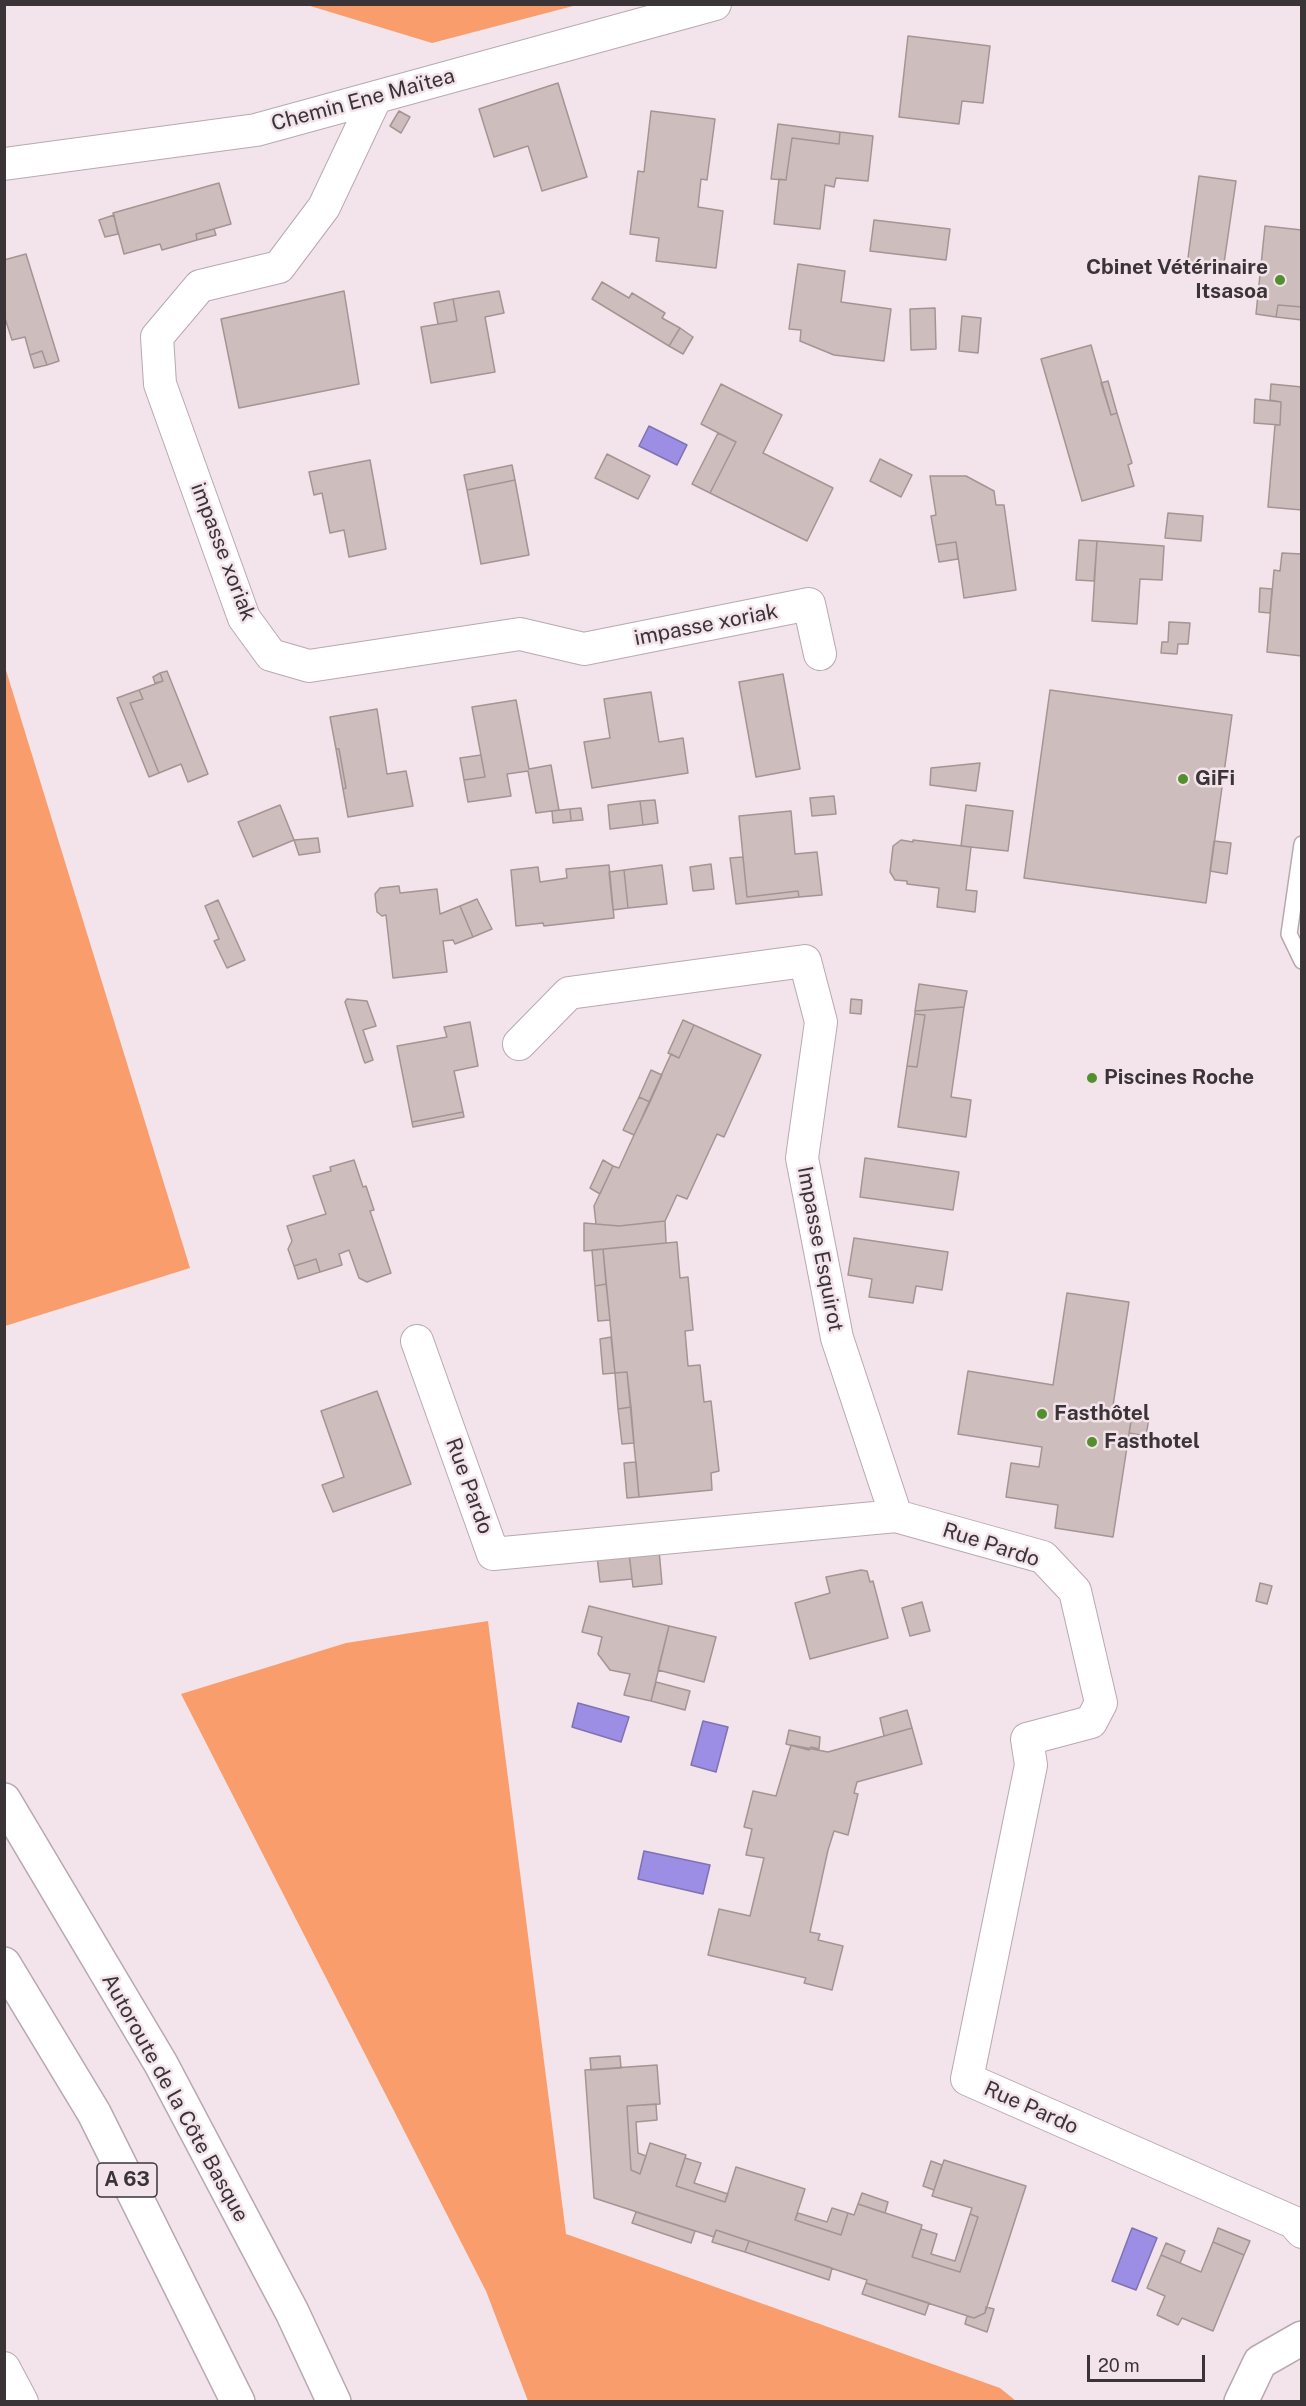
<!DOCTYPE html>
<meta charset="utf-8">
<style>
body{margin:0}
#map{position:relative;width:1306px;height:2406px;overflow:hidden;background:#f3e3ea;font-family:"Public Sans",sans-serif}
canvas{display:block}
.frame{position:absolute;inset:0;border:6px solid #3a3437;pointer-events:none}
.scale{position:absolute;left:1087px;top:2355px;width:118px;height:27px;box-sizing:border-box;border:3px solid #3a3437;border-top:0;padding-left:8px;font-size:18px;line-height:21px;white-space:nowrap;color:#3a3437;-webkit-text-stroke:4px #f3e3ea;paint-order:stroke}
</style>
<div id="map">
<canvas width="1306" height="2406"></canvas>
<div class="frame"></div>
<div class="scale">20 m</div>
</div>
<script>
const ctx = document.querySelector('canvas').getContext('2d');
ctx.lineJoin = 'round';
function fillPath(path, color) { ctx.fillStyle = color; ctx.fill(path, 'evenodd'); }
function stroke(path, color, width, dash) { ctx.strokeStyle = color; ctx.lineWidth = width; ctx.lineCap = dash ? 'butt' : 'round'; ctx.setLineDash(dash || []); ctx.stroke(path); }
function drawText(font, color, halo, rows, align = 'center') {
  ctx.font = font + ' "Public Sans",sans-serif'; ctx.lineWidth = 5; ctx.setLineDash([]); ctx.textBaseline = 'middle'; ctx.strokeStyle = halo; ctx.fillStyle = color; for (const [text, x, y, turn = 0] of rows) {
    ctx.save(); ctx.translate(x, y); ctx.rotate((+turn || 0) * Math.PI / 180); ctx.textAlign = isNaN(turn) ? turn : align; if (halo) ctx.strokeText(text, 0, 0); ctx.fillText(text, 0, 0); ctx.restore();
  }
}
const forest = new Path2D(`
 M307,5h270l-145,38z
 M5,667l185,601 -185,58 -1,-1z
 M488,1621l78,613 434,154 16,13h-488l-42,-110 -305,-597 165,-51z`);
const water = new Path2D(`
 M649,426l38,19 -10,20 -38,-19z
 M578,1703l51,14 -8,25 -49,-15z
 M703,1721l25,6 -12,45 -25,-7z
 M644,1851l66,14 -7,29 -65,-15z
 M1132,2228l25,10 -21,52 -24,-9z`);
const building = new Path2D(`
 M908,36l82,10 -7,57 -21,-2 -3,23 -60,-7z
 M558,83l29,94 -45,14 -14,-45 -34,11 -15,-48z
 M399,111l11,6 -9,16 -11,-7z
 M651,111l64,8 -8,61 -6,-1 -3,28 25,4 -7,57 -60,-7 3,-23 -29,-4 8,-63 6,1z
 M778,124l62,8 -1,12 -47,-6 -6,42 -15,-1z
 M840,132l33,4 -5,45 -32,-3 -2,9 -9,-2 -5,44 -46,-5 5,-45 7,1 6,-42 47,6z
 M1199,176l37,5 -13,89 -36,-5z
 M219,183l12,41 -35,10 1,6 -35,10 -2,-6 -36,10 -11,-41z
 M114,215l4,19 -13,3 -6,-17z
 M874,220l76,9 -4,31 -76,-9z
 M1265,226l37,4v77l-24,-2 -2,12 -20,-3z
 M214,229l2,6 -19,5 -1,-6z
 M26,254l33,107 -12,4 -5,-14 -12,4 -5,-18 -13,3 -8,-25v-55z
 M798,264l47,7 -4,31 50,7 -7,52 -50,-6 -34,-14 1,-11 -12,-1z
 M602,282l27,16 3,-5 33,20 -3,5 18,10 -11,18 -77,-47z
 M344,291l15,93 -120,24 -18,-89z
 M499,291l5,22 -19,4 10,55 -64,11 -10,-56 36,-6 -4,-22z
 M453,299l4,22 -19,3 -4,-21z
 M1278,305l24,2v13l-26,-3z
 M935,308l1,41 -25,1 -1,-41z
 M962,316l19,2 -3,35 -19,-2z
 M680,328l13,9 -10,17 -14,-8z
 M1091,345l20,70 6,-2 15,50 -4,2 6,21 -52,15 -41,-142z
 M42,351l5,14 -13,3 -4,-13z
 M1108,381l9,32 -6,2 -10,-32z
 M721,384l61,31 -19,38 70,35 -26,53 -97,-48 26,-51 -35,-18z
 M1271,384l31,3v123l-34,-3 7,-82h5l1,-23 -11,-2z
 M1255,399l26,3 -1,23 -26,-2z
 M718,433l18,9 -26,51 -18,-9z
 M607,454l43,22 -12,23 -43,-21z
 M880,459l32,16 -11,22 -31,-16z
 M370,460l16,89 -37,8 -5,-27 -14,3 -8,-40 -8,2 -5,-23z
 M512,465l3,15 -48,10 -3,-15z
 M930,476h36l28,15 2,14h8l12,85 -52,8 -8,-56 -20,3 -5,-29 5,-1z
 M515,480l14,75 -48,9 -14,-74z
 M1168,513l35,3 -2,25 -36,-3z
 M1079,540l18,1 -3,40 -18,-1z
 M1097,541l67,5 -2,34 -22,-1 -3,45 -45,-3z
 M956,542l2,17 -19,3 -3,-17z
 M1282,553l20,1v102l-35,-4 7,-82 6,1z
 M1260,588l12,1 -2,24 -11,-1z
 M1169,622l21,1 -2,21h-10l-1,10 -16,-1 1,-11h6z
 M167,671l41,103 -20,8 -7,-18 -22,9 -29,-70 13,-4 -4,-9 24,-9 -3,-8z
 M160,673l3,8 -8,2 -2,-6z
 M783,674l17,95 -44,8 -17,-95z
 M139,690l4,9 -13,4 29,70 -10,4 -32,-79z
 M1050,690l182,25 -26,188 -182,-25z
 M651,692l8,50 24,-4 5,35 -96,15 -8,-46 26,-4 -6,-39z
 M516,700l13,69 22,-4 8,45 -23,3 -8,-42 -21,3 4,22 -43,6 -4,-22 21,-3 -13,-70z
 M377,709l10,65 19,-3 7,35 -65,11 -5,-28 3,-1 -7,-39h-3l-6,-32z
 M336,749h3l7,39 -3,1z
 M481,755l4,22 -21,3 -4,-22z
 M980,763l-4,28 -46,-6 1,-17z
 M834,796l2,18 -24,2 -2,-18z
 M655,800l3,23 -15,2 -3,-24z
 M640,801l3,24 -33,4 -2,-24z
 M280,805l14,35 -41,17 -15,-35z
 M966,805l47,6 -5,40 -47,-5z
 M581,808l2,12 -12,1 -1,-12z
 M570,809l1,12 -18,2 -1,-12z
 M791,811l4,43 22,-2 5,43 -23,2 -1,-6 -51,6 -8,-81z
 M318,838l2,14 -21,3 -5,-15z
 M901,840l12,2v-2l58,7 -5,43 11,1 -2,21 -38,-5 2,-19 -32,-4v-3l-12,-1 -5,-8 3,-26z
 M1214,841l17,2 -4,31 -17,-3z
 M743,857l4,40 51,-6 1,6 -63,7 -6,-46z
 M711,864l3,25 -21,2 -3,-24z
 M609,865l5,53 -70,8 -1,-3 -27,3 -5,-56 27,-3 2,15 27,-4 -1,-9z
 M662,865l5,39 -39,4 -4,-38z
 M624,870l4,38 -15,2 -4,-38z
 M399,886l1,7 37,-4 3,25 20,-8 13,31 -18,7 -2,-4 -10,1 4,31 -54,6 -7,-63 -4,1 -5,-4 -2,-18 5,-6z
 M477,899l15,30 -19,8 -13,-31z
 M218,900l27,60 -18,8 -13,-27 5,-2 -14,-33z
 M919,984l48,7 -3,16 -49,4z
 M347,999l20,2 9,25 -13,4 10,30 -8,3 -1,-2 -19,-59z
 M851,999l11,1 -1,14 -11,-1z
 M964,1007l-13,90 20,3 -5,37 -68,-10 9,-61 10,1 8,-52 -10,-1v-3z
 M915,1014l10,1 -8,52 -10,-1z
 M683,1020l11,5 -15,33 -11,-5z
 M470,1022l8,44 -24,5 9,41 -51,10 -15,-76 50,-9 -3,-10z
 M694,1025l67,30 -37,82 -7,-3 -30,65 -10,-4 -12,26 -46,5 -23,-2 -2,-18 19,-40 6,2 52,-114 8,4z
 M651,1070l11,5 -12,27 -11,-5z
 M639,1097l11,5 -16,33 -11,-5z
 M463,1112l1,5 -51,10 -1,-5z
 M865,1158l94,14 -6,38 -93,-13z
 M354,1160l9,27 3,-1 8,24 -4,1 21,62 -24,9 -8,-4 -10,-28 -10,4 3,11 -22,7 -4,-13 -22,7 -6,-17 4,-8 -5,-15 39,-12 -13,-38 18,-5 -1,-4z
 M603,1160l10,6 -13,28 -10,-6z
 M665,1221l1,22 -82,8v-28l35,3z
 M854,1238l94,14 -6,38 -26,-4 -3,17 -44,-6 3,-18 -24,-4z
 M677,1242l3,36 8,-1 5,53 -8,1 3,35 12,-1 4,37 7,-1 8,70 -8,2 1,17 -73,7 -12,-125 -12,1 -12,-124z
 M603,1249l3,35 -11,2 -3,-36z
 M316,1259l4,13 -22,7 -4,-13z
 M606,1284l4,36 -12,1 -3,-35z
 M1067,1293l62,9 -17,110 20,3 -19,122 -58,-9 3,-23 -52,-8 5,-34 28,4 3,-20 -84,-13 10,-63 85,14z
 M611,1337l4,36 -12,1 -3,-35z
 M627,1372l4,35 -13,2 -3,-36z
 M377,1391l34,93 -78,28 -11,-27 22,-8 -23,-66z
 M631,1407l3,36 -12,1 -4,-35z
 M1132,1415l17,3 -3,18 -17,-3z
 M636,1462l3,35 -12,1 -3,-35z
 M659,1550l3,34 -29,3 -4,-34z
 M629,1553l3,26 -32,3 -3,-26z
 M861,1570l6,1 3,11 3,-1 15,57 -78,21 -15,-56 35,-10 -4,-16z
 M1260,1583l12,3 -5,18 -11,-3z
 M922,1602l8,29 -20,5 -8,-28z
 M589,1606l80,20 -18,75 -27,-6 6,-21 -20,-4 -12,-16 4,-17 -20,-5z
 M669,1626l47,11 -12,45 -46,-12z
 M656,1682l34,9 -5,19 -34,-9z
 M907,1710l5,18 -28,8 -4,-18z
 M912,1728l10,36 -65,18 -3,11 4,1 -10,41 -14,-4 -6,19 -18,82 10,2 -2,6 25,6 -11,44 -28,-7 2,-5 -98,-23 11,-46 31,7 14,-58 -18,-3 6,-26 -8,-2 9,-36 23,5 15,-51 37,7z
 M789,1730l31,7 -1,12 -8,-2 -2,3 -23,-6z
 M620,2056l1,12 -30,2 -1,-12z
 M657,2065l3,39 -33,2 4,64 9,4 10,-31 36,12 -10,31 49,16 11,-35 69,22 -10,31 46,15 7,-22 6,2 4,-11 64,21 -10,32 48,15 18,-55 -8,-3 2,-6 -40,-12 12,-36 82,26 -41,127 -11,5 -108,-35 1,-3 -151,-50 -2,7 -120,-39 -9,-128z
 M656,2104l1,16 -21,2 2,31 8,3 -6,18 -9,-4 -4,-64z
 M685,2158l16,5 -7,20 34,11 -3,8 -49,-16z
 M931,2161l11,4 -8,25 -11,-4z
 M862,2193l26,9 -3,11 -27,-9z
 M832,2208l16,5 -7,22 -46,-15 3,-7 29,9z
 M636,2212l59,19 -4,12 -59,-20z
 M970,2214l8,3 -18,55 -48,-15 9,-28 16,5 -6,20 24,7z
 M1218,2228l32,13 -6,14 -31,-13z
 M716,2230l33,11 -4,11 -33,-10z
 M749,2241l83,27 -3,12 -84,-28z
 M1213,2242l31,13 -31,76 -31,-13 -4,7 -21,-10 8,-19 -18,-8 14,-33 40,17z
 M1166,2243l19,8 -5,12 -19,-8z
 M866,2283l63,20 -4,12 -63,-21z
 M986,2307l8,2 -7,23 -22,-8 2,-8 7,2 11,-5z`);
const service = new Path2D(`
 M1302,844l-13,90 13,27`);
const minor = new Path2D(`
 M376,97l-52,110 -45,60 -79,19 -43,51 3,47 84,234 27,37 38,11 211,-32 64,15 225,-45 11,50
 M4,164l252,-34 459,-126
 M519,1044l50,-51 236,-32 16,61 -19,136 35,180 59,178
 M417,1341l76,213 403,-38 147,41 32,34 26,112 -10,19 -64,17 4,26 -64,314 326,143 9,10
 M4,2368l18,34`);
const tertiary = new Path2D(`
 M1241,2402l19,-40 42,-24`);
const motorway = new Path2D(`
 M4,1800l157,264 131,248 42,90
 M4,1964l90,149 144,289`);
const markers = [
 [1280,280,6,"#538f2e"],
 [1183,779,6,"#538f2e"],
 [1092,1078,6,"#538f2e"],
 [1042,1414,6,"#538f2e"],
 [1092,1442,6,"#538f2e"]
];
const shields = [
 [127,2180,60]
];
const shieldNames = [
 ["A 63",127,2180]
];
const streetNames = [
 ["Chemin Ene Maïtea",363,100,-15],
 ["impasse xoriak",223,552,69],
 ["impasse xoriak",706,625,-11],
 ["Impasse Esquirot",820,1249,79],
 ["Rue Pardo",469,1486,70],
 ["Rue Pardo",991,1545,18],
 ["Autoroute de la Côte Basque",175,2098,61],
 ["Rue Pardo",1031,2108,24]
];
const poiNames = [
 ["Cbinet Vétérinaire",1268,268,"right"],
 ["Itsasoa",1268,292,"right"],
 ["GiFi",1195,779],
 ["Piscines Roche",1104,1078],
 ["Fasthôtel",1054,1414],
 ["Fasthotel",1104,1442]
];
fillPath(forest, '#fa9d6d');
fillPath(water, '#9c8de5');
stroke(water, '#7f72b1', 1.5);
fillPath(building, '#cebdbd');
stroke(building, '#a59494', 1.5);
stroke(service, '#b8a9b0', 18);
stroke(minor, '#b8a9b0', 34);
stroke(tertiary, '#b8a9b0', 36);
stroke(motorway, '#b8a9b0', 36);
stroke(service, '#fff', 15);
stroke(minor, '#fff', 32);
stroke(tertiary, '#fff', 33);
stroke(motorway, '#fff', 33);
for (const [x, y, r, color] of markers) { const dot = new Path2D(); dot.arc(x, y, r, 0, 2 * Math.PI); ctx.fillStyle = color; ctx.fill(dot); stroke(dot, '#f3e3ea', 2); }
for (const [x, y, w] of shields) { const box = new Path2D(); box.roundRect(x - w / 2, y - 17, w, 34, 4.5); ctx.fillStyle = '#f3e3ea'; ctx.fill(box); stroke(box, '#3a3437', 1.5); }
drawText('bold 20px', '#3a3437', null, shieldNames);
drawText('21px', '#3a3437', '#f3e3ea', streetNames);
drawText('bold 21px', '#3a3437', '#f3e3ea', poiNames, 'left');
</script>
